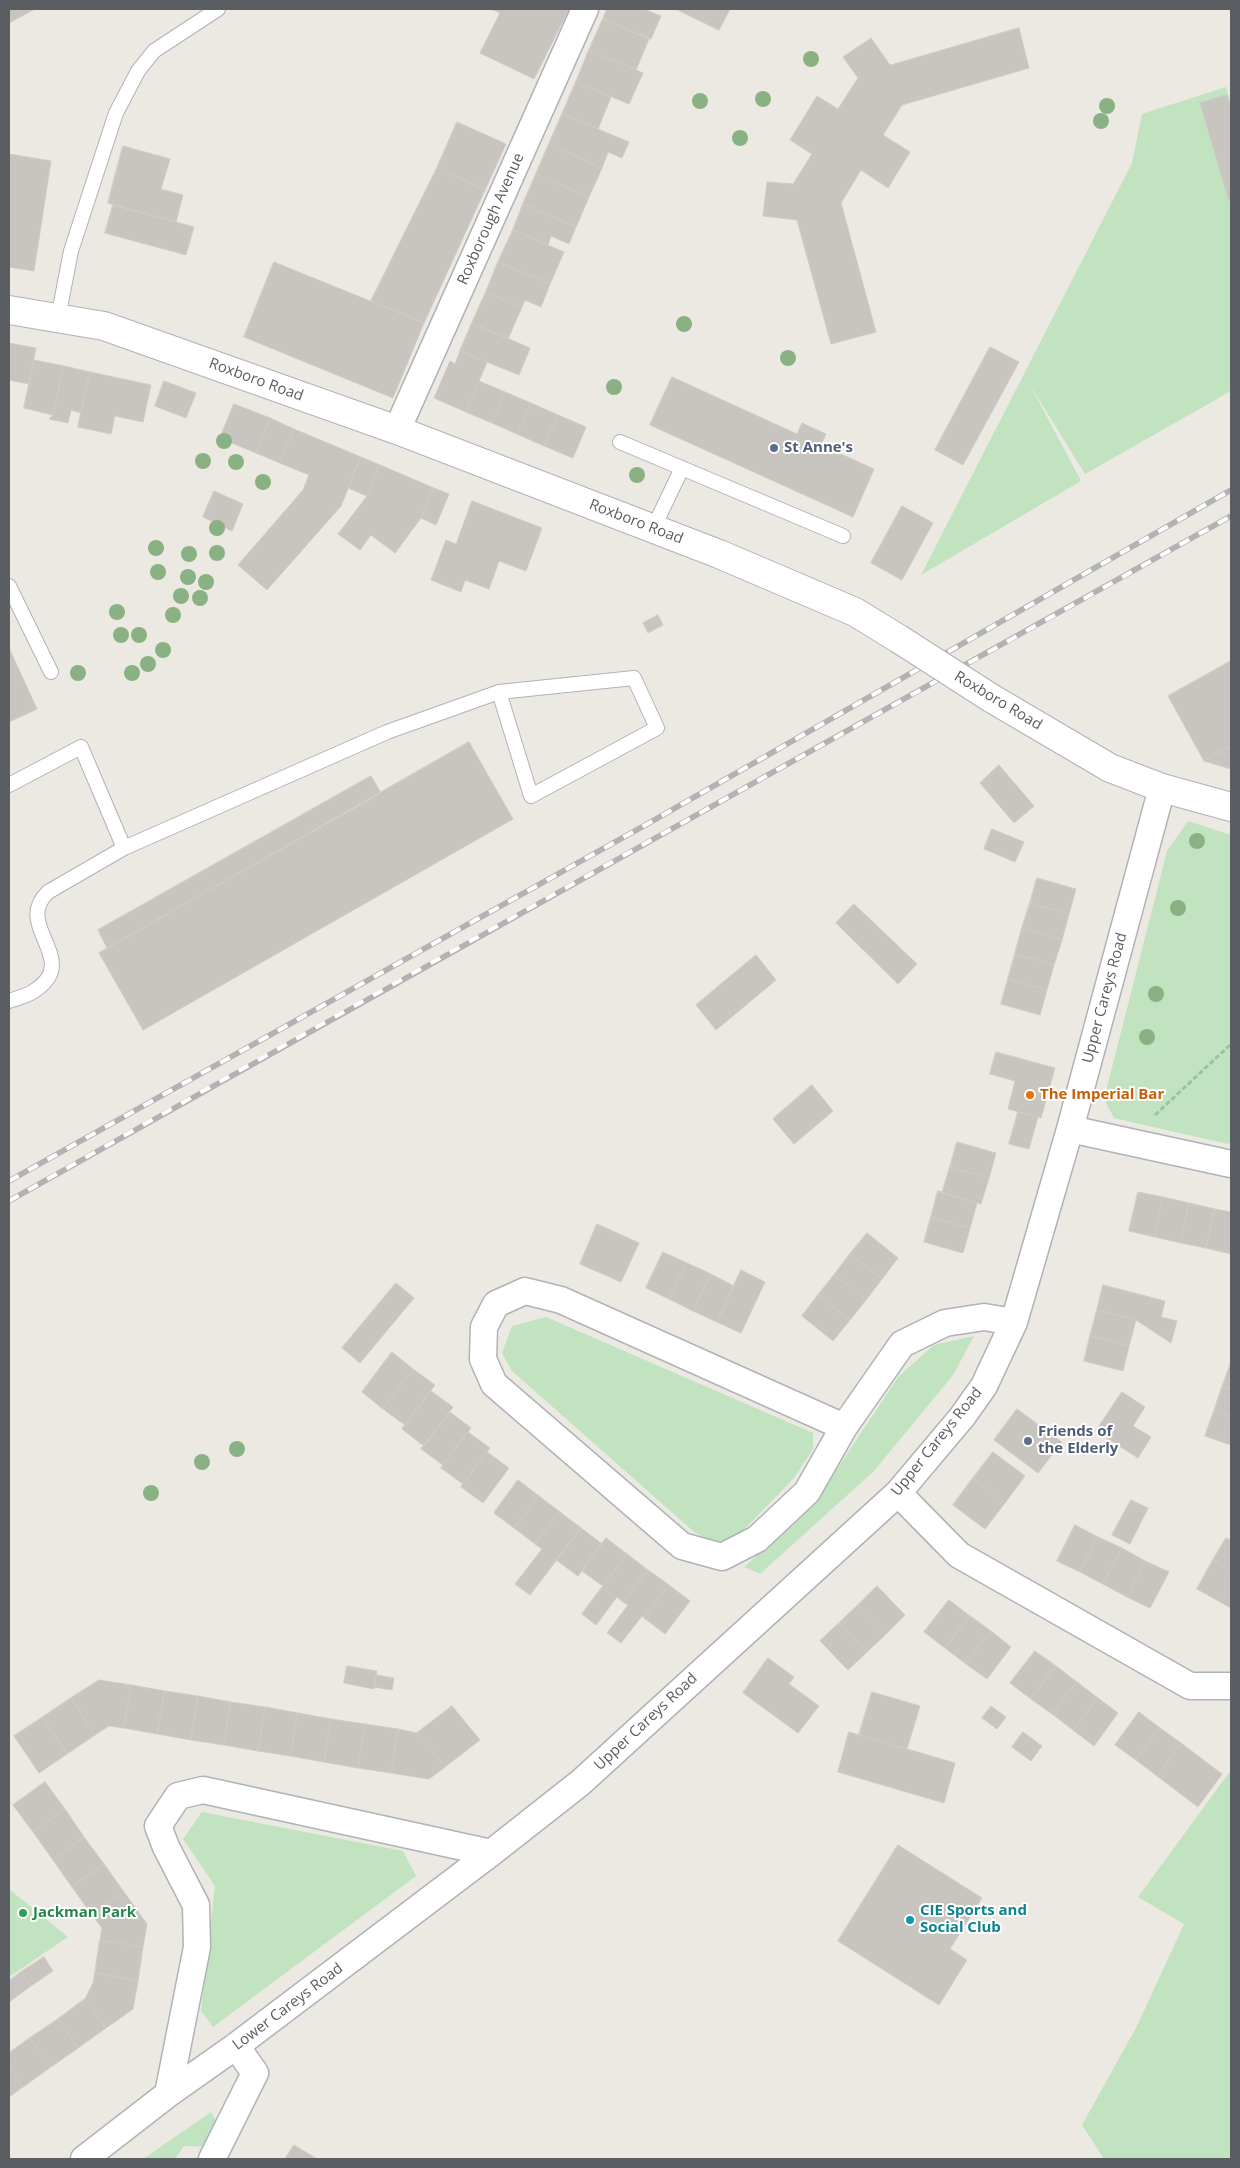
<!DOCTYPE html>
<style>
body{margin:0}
#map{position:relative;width:1240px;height:2168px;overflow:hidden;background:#ece9e2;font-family:"Open Sans",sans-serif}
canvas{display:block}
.frame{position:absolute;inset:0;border:10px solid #5a5e62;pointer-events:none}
</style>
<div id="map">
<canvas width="1240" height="2168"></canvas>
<div class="frame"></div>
</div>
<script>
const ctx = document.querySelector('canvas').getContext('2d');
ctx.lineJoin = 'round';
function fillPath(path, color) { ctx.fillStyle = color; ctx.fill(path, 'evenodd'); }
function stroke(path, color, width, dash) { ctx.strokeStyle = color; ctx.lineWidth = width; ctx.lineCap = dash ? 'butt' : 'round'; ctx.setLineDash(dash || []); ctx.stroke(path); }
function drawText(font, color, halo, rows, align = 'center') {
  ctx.font = font + ' "Open Sans",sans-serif'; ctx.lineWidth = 4; ctx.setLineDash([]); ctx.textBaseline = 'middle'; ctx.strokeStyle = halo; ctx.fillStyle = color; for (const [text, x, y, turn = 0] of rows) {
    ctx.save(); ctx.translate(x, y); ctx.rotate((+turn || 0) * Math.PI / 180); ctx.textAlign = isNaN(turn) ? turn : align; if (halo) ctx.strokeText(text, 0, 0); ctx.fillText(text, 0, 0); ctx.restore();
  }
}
const green = new Path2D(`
 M1226,87l5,17v287l-146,83 -55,-89 51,96 -160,94 211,-412 10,-49z
 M1188,821l43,14v307l-3,2 -114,-26 -10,-19 63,-248z
 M546,1317l267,116v16l-19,29 -60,62 -23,2 -18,-11 -181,-160 -10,-18 10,-27z
 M974,1336l-21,39 -79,96 -114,103 -16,-7 71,-65 84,-126 35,-31z
 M1231,1770v389h-127l-22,-34 55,-99 47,-102 -46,-27z
 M202,1812l201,39 13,25 -203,151 -12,-16 14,-125 -32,-47z
 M9,1889l59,48 -59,40z
 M211,2112l13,21 -9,14 -31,-1 -9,13h-32z`);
const building = new Path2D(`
 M9,9h26l-26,14z
 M491,9h78l-35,70 -54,-26 20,-40z
 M607,9h36l18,7 -10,23 -48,-20z
 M676,9h54l-11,21z
 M603,19l46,20 -13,31 -47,-20z
 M1019,28l10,40 -127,37 -19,30 27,17 -22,36 -27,-18 -20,33 35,129 -45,12 -34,-124 -34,-4 4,-34 26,2 19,-30 -22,-14 27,-44 21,13 20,-31 -15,-21 28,-19 19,27z
 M589,50l54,23 -14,31 -53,-22z
 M576,82l35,15 -13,32 -36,-15z
 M1227,95l4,14v91l-2,1 -29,-98z
 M562,114l67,28 -7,16 -14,-6 -6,16 -53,-24z
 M457,122l49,22 -21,46 -48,-22z
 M549,144l53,24 -13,29 -53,-23z
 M123,146l47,13 -9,30 22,6 -7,27 -68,-19z
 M9,154l42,7 -17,110 -25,-4z
 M437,168l48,22 -61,133 -53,-22z
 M536,174l53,23 -13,30 -53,-23z
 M523,204l53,23 -7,17 -18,-8 -3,9 -35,-15z
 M113,205l81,22 -8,28 -81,-22z
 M513,230l51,22 -14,32 -52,-22z
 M274,262l150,61 -31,75 -149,-61z
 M498,262l52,22 -9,23 -16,-7 -3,7 -36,-15z
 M486,292l36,15 -14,32 -36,-16z
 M472,323l58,25 -11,27 -59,-24z
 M9,343l27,5 -7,36 -20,-4z
 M990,347l29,15 -56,103 -28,-15z
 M460,351l27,11 -21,50 -32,-14 16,-37 5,3z
 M34,360l30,6 -11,49 -29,-7z
 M64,366l26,6 -9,41 -10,-3 -3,13 -19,-4 4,-4z
 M90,372l61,13 -8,37 -28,-6 -4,18 -33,-7z
 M672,377l125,57 5,-11 24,11 -5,11 53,24 -21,48 -203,-92z
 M164,381l32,12 -10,25 -31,-12z
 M479,381l26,11 -13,31 -26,-11z
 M505,392l26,11 -14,31 -25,-11z
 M531,403l27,12 -14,31 -27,-12z
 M234,404l36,14 -14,35 -36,-15z
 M558,415l28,12 -13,31 -29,-12z
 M270,418l24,11 -14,34 -24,-10z
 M294,429l67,28 -20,49 -74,84 -29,-25 65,-75 6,-15 -29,-12z
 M361,457l19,8 -13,31 -19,-8z
 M380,465l54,23 -13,30 -26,35 -24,-18 -11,15 -22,-16 29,-38z
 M434,488l15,6 -13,31 -15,-7z
 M214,491l29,13 -11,27 -29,-14z
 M472,501l70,27 -16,43 -27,-10 -10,28 -24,-9 -4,12 -30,-12 15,-40 10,4z
 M902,506l31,17 -31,57 -31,-17z
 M658,615l5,10 -15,8 -5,-10z
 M9,648l28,61 -28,13z
 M1231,661v85l-27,15 -36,-65z
 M469,742l44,77 -370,211 -44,-77z
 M1231,746v23l-27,-8z
 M999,765l35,41 -20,17 -34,-40z
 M371,776l10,17 -274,155 -9,-18z
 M992,829l32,13 -9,20 -31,-13z
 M1037,878l39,11 -7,25 -39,-11z
 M1030,903l39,11 -7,26 -40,-12z
 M854,904l63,60 -19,20 -62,-61z
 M1022,928l40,12 -8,25 -39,-11z
 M1015,954l39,11 -7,25 -39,-11z
 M756,955l20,25 -60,50 -20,-25z
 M1008,979l39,11 -7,25 -39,-11z
 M996,1052l59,16 -14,50 -33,-9 7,-28 -25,-7z
 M812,1085l21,26 -39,33 -21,-25z
 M1018,1112l20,5 -9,32 -20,-5z
 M957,1142l39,11 -7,25 -39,-11z
 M950,1167l39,11 -8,26 -39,-11z
 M938,1191l39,12 -7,25 -39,-11z
 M1138,1192l25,5 -8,40 -26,-6z
 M1163,1197l26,6 -8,40 -26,-6z
 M1189,1203l26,6 -9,39 -25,-5z
 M1215,1209l16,3v42l-25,-6z
 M931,1217l39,11 -7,25 -39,-11z
 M597,1224l42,19 -18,39 -41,-18z
 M867,1233l31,25 -16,21 -32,-25z
 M663,1252l24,11 -18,36 -23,-11z
 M850,1254l32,25 -16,21 -32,-25z
 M687,1263l24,11 -18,37 -24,-12z
 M741,1270l24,12 -24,51 -24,-11z
 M711,1274l23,12 -17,36 -24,-11z
 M834,1275l32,25 -16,20 -32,-25z
 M396,1283l18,15 -54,65 -18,-15z
 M1103,1285l62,16 -4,16 16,4 -6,22 -35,-23 -39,-10z
 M818,1295l32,25 -17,21 -31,-25z
 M1097,1310l39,10 -7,26 -39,-10z
 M1090,1336l39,10 -6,25 -39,-10z
 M392,1352l21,17 -30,40 -21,-17z
 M1231,1362v28l-9,-3z
 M413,1369l22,16 -30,40 -22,-16z
 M1222,1387l9,3v27l-17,-6z
 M431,1391l22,16 -29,39 -22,-17z
 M1122,1392l23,15 -12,19 18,11 -13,21 -42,-27z
 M1017,1409l45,33 -24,31 -44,-33z
 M1214,1411l17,6v28l-26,-9z
 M450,1412l21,16 -28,37 -22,-16z
 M468,1432l22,16 -27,36 -22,-16z
 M487,1452l22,16 -26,35 -22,-16z
 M993,1452l32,24 -20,27 -32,-25z
 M973,1478l32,25 -20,26 -32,-24z
 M518,1480l21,16 -25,32 -20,-15z
 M539,1496l21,16 -25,32 -21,-16z
 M1131,1500l17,8 -18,36 -18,-9z
 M560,1512l21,16 -51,67 -15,-11 27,-35 -7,-5z
 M1075,1525l23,12 -18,35 -23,-11z
 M581,1528l21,16 -24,32 -22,-16z
 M1098,1537l24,11 -19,36 -23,-12z
 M606,1538l21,16 -24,32 -21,-15z
 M1226,1538l5,2v30l-18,-10z
 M1122,1548l23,13 -18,36 -24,-13z
 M627,1554l21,16 -25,32 -6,-5 -21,28 -14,-11z
 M1213,1560l18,10v38l-34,-19z
 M1145,1561l24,11 -19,36 -23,-11z
 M648,1570l21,15 -25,33 -2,-2 -21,27 -14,-10 21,-28 -5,-3z
 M669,1585l21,16 -25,33 -21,-16z
 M877,1586l28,29 -19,19 -28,-29z
 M949,1600l21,16 -25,32 -21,-16z
 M858,1605l28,29 -19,18 -28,-29z
 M970,1616l21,15 -25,33 -21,-16z
 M839,1623l28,29 -19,18 -28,-29z
 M991,1631l20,16 -24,32 -21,-15z
 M1035,1651l21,15 -25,33 -21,-16z
 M768,1658l26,19 -5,7 30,22 -21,27 -55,-40z
 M347,1666l30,5 -3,18 -30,-6z
 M1056,1666l21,16 -25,32 -21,-15z
 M376,1675l18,3 -2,12 -18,-3z
 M99,1680l32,5 -7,43 -15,-2 -14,9 -24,-37z
 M1077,1682l21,16 -25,32 -21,-16z
 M131,1685l34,6 -8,43 -33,-6z
 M165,1691l33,5 -7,44 -34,-6z
 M872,1692l48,14 -13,43 -48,-14z
 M198,1696l33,6 -7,43 -33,-5z
 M71,1698l24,37 -28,19 -24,-37z
 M1098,1698l20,15 -24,33 -21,-16z
 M231,1702l34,5 -7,44 -34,-6z
 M452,1706l28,34 -35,27 -28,-34z
 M991,1706l15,11 -9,12 -15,-11z
 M265,1707l33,6 -8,43 -32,-5z
 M1139,1712l21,16 -24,32 -21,-15z
 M298,1713l33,6 -7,43 -34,-6z
 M43,1717l24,37 -28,19 -25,-37z
 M331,1719l34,5 -7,44 -34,-6z
 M365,1724l33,5 -7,44 -33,-5z
 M1160,1728l21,15 -24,33 -21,-16z
 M398,1729l19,4 28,34 -16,12 -38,-6z
 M849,1732l106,31 -11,40 -106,-31z
 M1023,1732l19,14 -11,15 -19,-14z
 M1181,1743l41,31 -24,33 -41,-31z
 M45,1782l20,27 -32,23 -20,-27z
 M65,1809l19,28 -31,23 -20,-28z
 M84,1837l20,27 -32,23 -19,-27z
 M898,1845l84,53 -32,51 17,11 -28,45 -101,-64z
 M104,1864l20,28 -32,23 -20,-28z
 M124,1892l23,32 -4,23 -43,-7 2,-12 -10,-13z
 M100,1940l43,7 -5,34 -43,-8z
 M44,1957l9,14 -22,15 -10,-14z
 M21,1972l10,14 -22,16v-21z
 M95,1973l43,8 -5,28 -27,19 -21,-29 8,-16z
 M85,1999l21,29 -28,20 -20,-29z
 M58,2019l20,29 -27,19 -21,-29z
 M30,2038l21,29 -28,20 -14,-20v-14z
 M9,2067l14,20 -14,10z
 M294,2145l23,14h-32z`);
const path = new Path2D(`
 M1155,1115l76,-71`);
const lane = new Path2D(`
 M58,318l13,-67 45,-138 22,-42 16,-20 64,-42
 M620,442l223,94
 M653,529l29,-61
 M9,586l42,86
 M9,785l72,-38 43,101
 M9,1001c8,-3 18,-5 25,-10 49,-31 -22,-65 14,-99l76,-44 263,-116 112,-40 135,-14 23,50 -126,68 -32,-104`);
const street = new Path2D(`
 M397,430l188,-421
 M1070,1129l161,35
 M844,1427l-283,-127 -36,-9 -29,13 -12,23 -1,32 11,25 188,162 40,11 35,-18 50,-47 37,-65 58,-83 43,-21 39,-6 30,5
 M898,1493l61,62 231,131h41
 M168,2094l29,-147 -1,-42 -30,-58 -8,-21 20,-30 25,-6 288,63
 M84,2159l84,-65 68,-48 255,-193 89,-70 318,-290 64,-76 22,-31 30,-64 56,-193 92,-341
 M212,2159l43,-86 -19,-27`);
const secondary = new Path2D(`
 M9,310l95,16 293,104 322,124 136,58 44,27
 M991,698l119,70 52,20 69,19`);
const rail = new Path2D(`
 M9,1181l640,-358 582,-333
 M9,1201c406,-231 815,-456 1222,-685`);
const secondaryBridge = new Path2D(`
 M899,639l92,59`);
const trees = [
 [811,59],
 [763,99],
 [700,101],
 [1107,106],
 [1101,121],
 [740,138],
 [684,324],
 [788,358],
 [614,387],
 [224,441],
 [203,461],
 [236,462],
 [637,475],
 [263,482],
 [217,528],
 [156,548],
 [217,553],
 [189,554],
 [158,572],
 [188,577],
 [206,582],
 [181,596],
 [200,598],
 [117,612],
 [173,615],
 [121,635],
 [139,635],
 [163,650],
 [148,664],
 [78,673],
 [132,673],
 [1197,841],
 [1178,908],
 [1156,994],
 [1147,1037],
 [237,1449],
 [202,1462],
 [151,1493]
];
const markers = [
 [774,448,5,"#5c6f8a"],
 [1030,1095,5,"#e8710a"],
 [1028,1441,5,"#5c6f8a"],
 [23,1913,5,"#2e9e5b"],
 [910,1920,5,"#0f9aa8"]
];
const streetNames = [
 ["Roxborough Avenue",491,219,-66],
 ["Roxboro Road",256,380,20],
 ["Roxboro Road",636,522,21],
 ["Roxboro Road",998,701,31],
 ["Upper Careys Road",1105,998,-75],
 ["Upper Careys Road",937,1442,-51],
 ["Upper Careys Road",646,1722,-43],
 ["Lower Careys Road",288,2007,-37]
];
const serviceNames = [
 ["St Anne's",784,448],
 ["Friends of",1038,1432],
 ["the Elderly",1038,1449]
];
const foodNames = [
 ["The Imperial Bar",1040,1095]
];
const cultureNames = [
 ["CIE Sports and",920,1911],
 ["Social Club",920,1928]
];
const leisureNames = [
 ["Jackman Park",33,1913]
];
fillPath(green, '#c1e3bf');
fillPath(building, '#c8c4bf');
stroke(building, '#d1cbc0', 1);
stroke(lane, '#afb3b7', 16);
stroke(street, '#afb3b7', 29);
stroke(secondary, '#aeb2b7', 30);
stroke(path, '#99c4a2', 3, [5, 2.5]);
stroke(lane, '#fff', 14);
stroke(street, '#fff', 26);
stroke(secondary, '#fff', 28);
stroke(rail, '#b1b2b2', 5.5);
stroke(rail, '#fff', 4, [11]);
stroke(secondaryBridge, '#aeb2b7', 30, []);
stroke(secondaryBridge, '#fff', 28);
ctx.fillStyle = '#8ab184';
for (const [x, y] of trees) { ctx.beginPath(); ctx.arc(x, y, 8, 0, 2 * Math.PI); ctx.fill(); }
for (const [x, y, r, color] of markers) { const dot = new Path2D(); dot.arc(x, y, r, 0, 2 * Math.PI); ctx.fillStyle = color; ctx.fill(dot); stroke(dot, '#fff', 2); }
drawText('15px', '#5a5e62', '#fff', streetNames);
drawText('bold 15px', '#4e5e75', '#fff', serviceNames, 'left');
drawText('bold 15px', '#c56008', '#fff', foodNames, 'left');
drawText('bold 15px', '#0d838f', '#fff', cultureNames, 'left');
drawText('bold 15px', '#27864d', '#fff', leisureNames, 'left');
</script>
